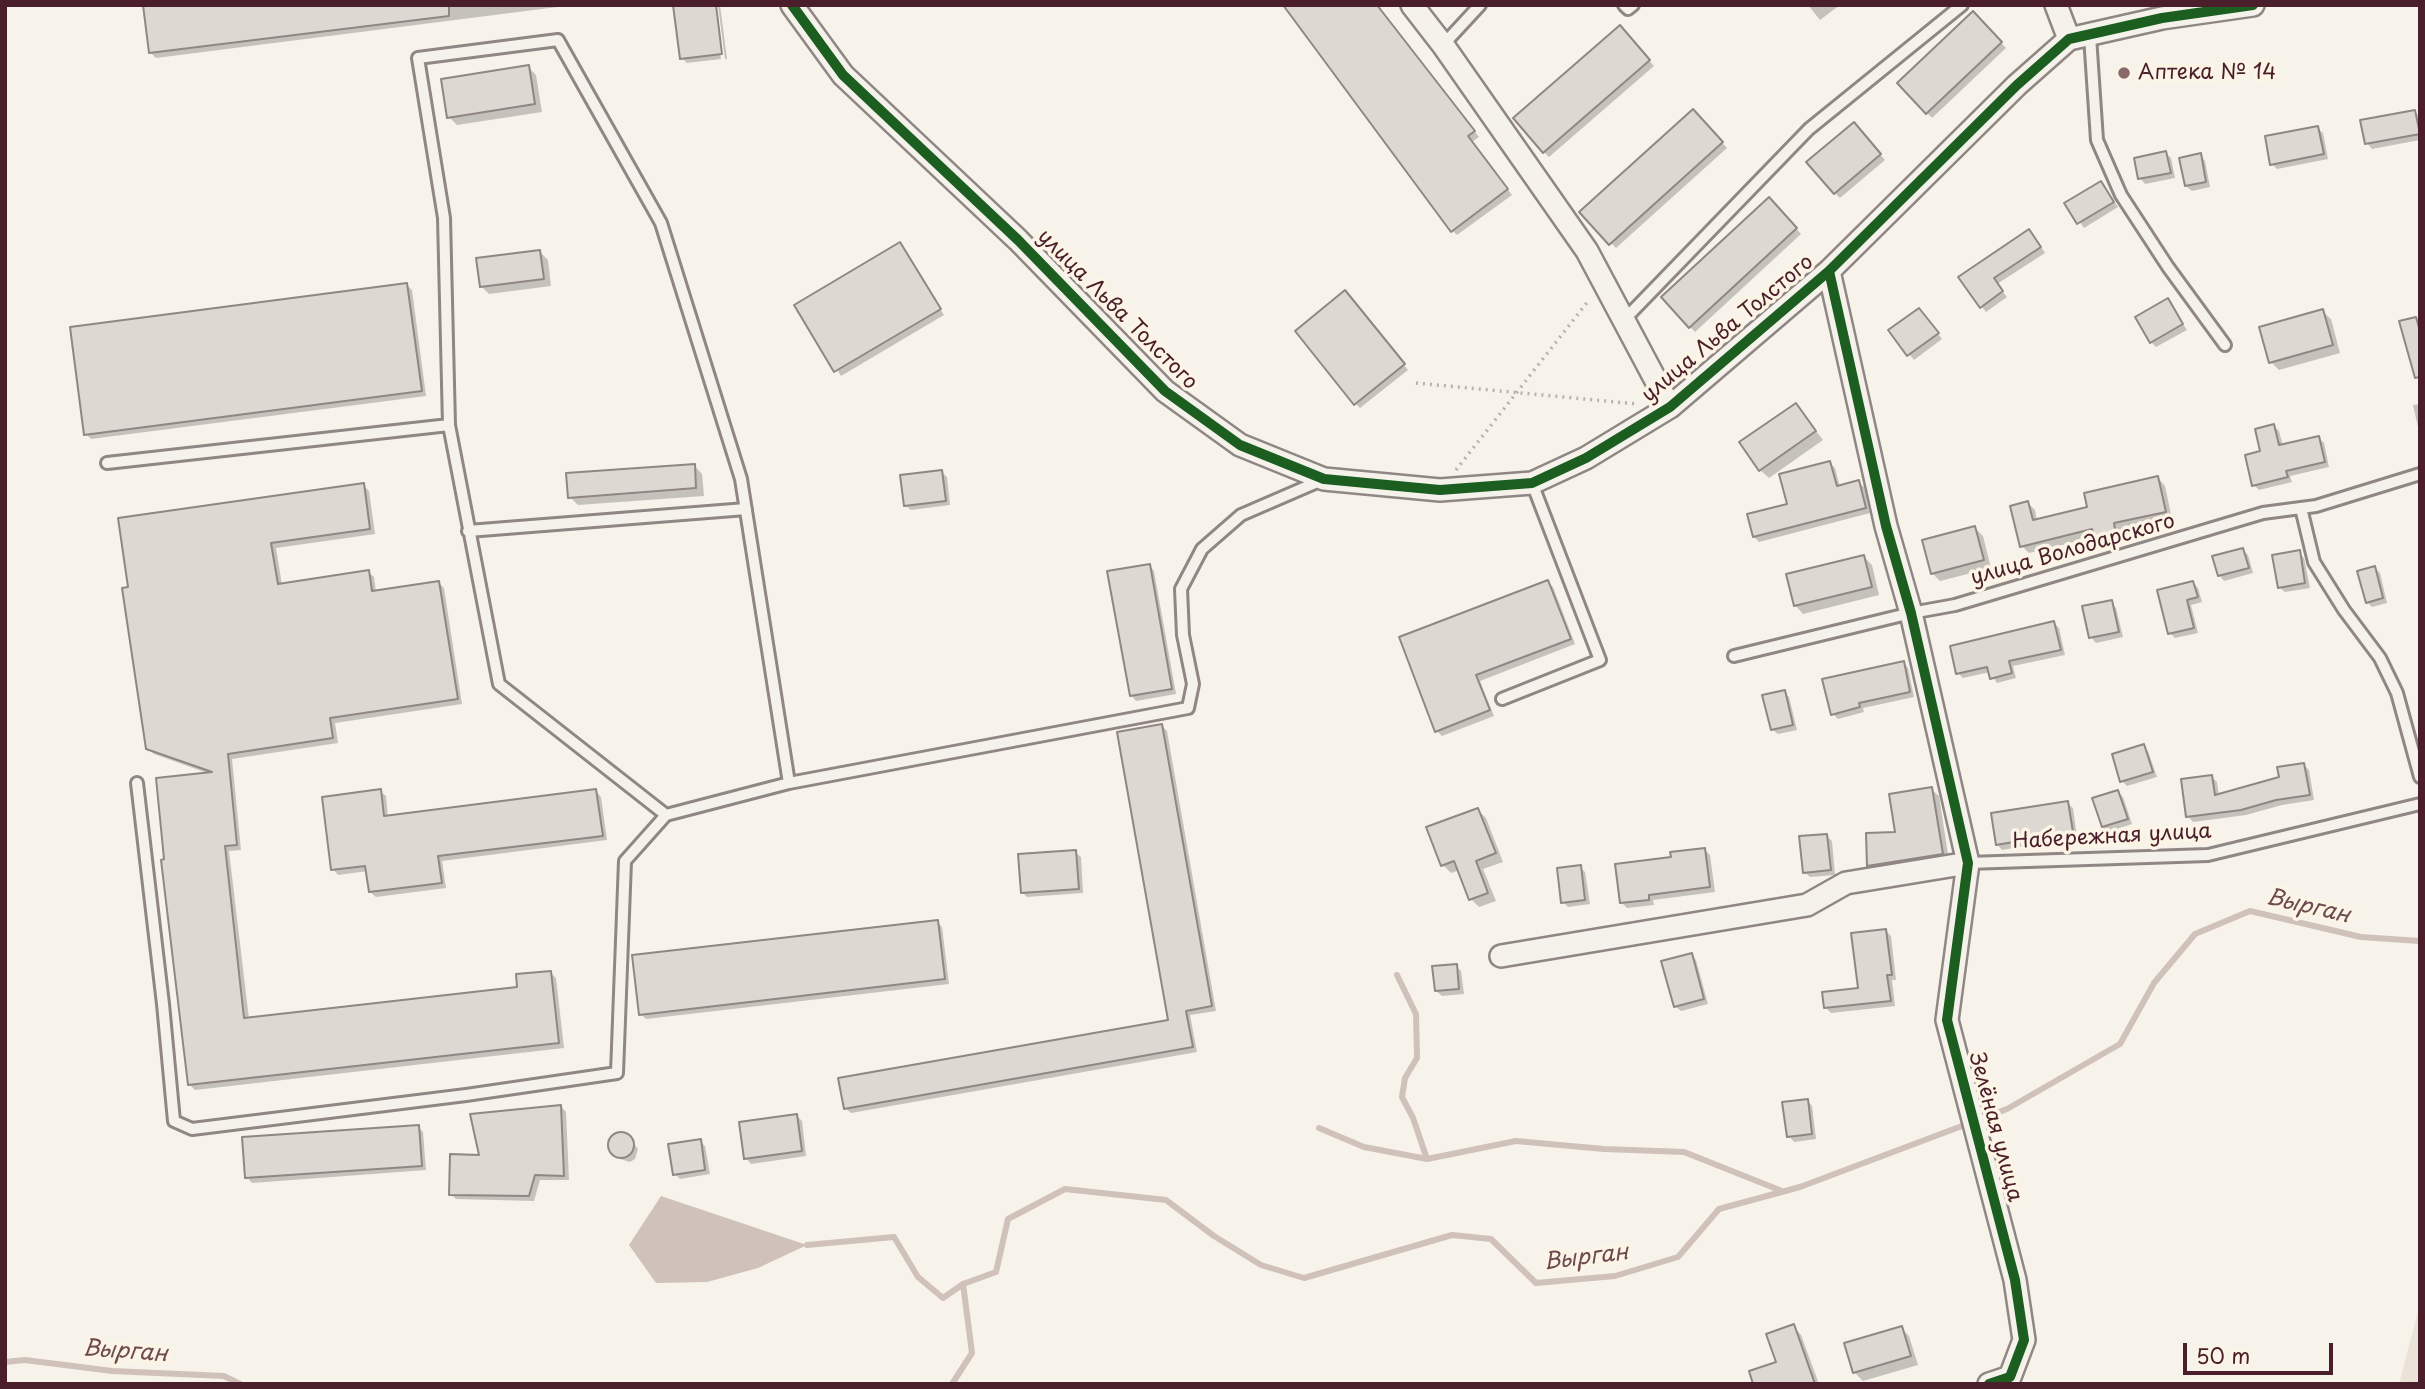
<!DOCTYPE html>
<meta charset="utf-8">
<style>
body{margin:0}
#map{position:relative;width:2425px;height:1389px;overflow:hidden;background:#f7f3ea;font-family:"Playpen Sans",sans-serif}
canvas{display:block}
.frame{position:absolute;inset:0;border:7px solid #4a1f2b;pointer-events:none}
.scale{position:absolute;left:2183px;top:1343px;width:150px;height:32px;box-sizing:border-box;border:4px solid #4a1f2b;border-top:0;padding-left:9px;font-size:21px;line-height:24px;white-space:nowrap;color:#4a1f2b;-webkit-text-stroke:5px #fcf5e5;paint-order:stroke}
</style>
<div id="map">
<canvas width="2425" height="1389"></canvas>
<div class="frame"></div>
<div class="scale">50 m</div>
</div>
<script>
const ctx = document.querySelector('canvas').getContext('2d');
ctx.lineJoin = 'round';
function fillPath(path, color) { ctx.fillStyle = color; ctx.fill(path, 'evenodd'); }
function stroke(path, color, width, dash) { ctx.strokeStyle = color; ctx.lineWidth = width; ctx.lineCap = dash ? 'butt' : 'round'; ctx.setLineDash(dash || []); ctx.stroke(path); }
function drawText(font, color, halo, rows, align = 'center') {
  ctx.font = font + ' "Playpen Sans",sans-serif'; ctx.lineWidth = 7; ctx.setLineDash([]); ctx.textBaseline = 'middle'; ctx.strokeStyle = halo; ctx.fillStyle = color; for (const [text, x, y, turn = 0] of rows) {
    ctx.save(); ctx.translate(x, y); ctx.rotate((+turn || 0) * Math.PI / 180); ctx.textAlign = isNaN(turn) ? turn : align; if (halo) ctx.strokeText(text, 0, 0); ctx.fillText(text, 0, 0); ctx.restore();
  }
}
const green = new Path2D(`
 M2420,1304v80h-21z`);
const water = new Path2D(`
 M661,1196l146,49 -49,23 -51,14 -51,1 -27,-38z`);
const shadow = new Path2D(`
 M145,5h428l-417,53 -5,-5z
 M714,5l7,54 -34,4 -5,-5z
 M718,5h2l7,54h-2z
 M1376,5l103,132 -7,5 40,53 -55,40 -5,-5z
 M1808,5h32l-20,15z
 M1973,13l33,35 -74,70 -33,-35z
 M1625,33l29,33 -105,91 -5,-5z
 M528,67l8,8 6,37 -85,13 -8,-8z
 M1693,111l34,37 -111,100 -34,-36z
 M2415,112l5,5v23l-48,9 -5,-6z
 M2317,128l6,5 5,26 -51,10 -5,-5z
 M1859,129l26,31 -45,38 -5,-5z
 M2166,153l5,5 4,20 -30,6 -5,-6z
 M2200,155l5,6 5,26 -18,4 -6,-5z
 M2101,183l17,24 -34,21 -17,-24z
 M1769,199l32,35 -106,98 -32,-35z
 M2034,236l11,17 -48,31 10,13 -21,15 -26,-34z
 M900,244l44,71 -103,61 -45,-71z
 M540,252l8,8 3,26 -62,8 -8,-8z
 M407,285l5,5 14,106 -335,43 -5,-5z
 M1350,298l58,72 -48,38 -5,-5z
 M2168,300l19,30 -31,17 -5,-5z
 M2322,311l9,8 9,34 -61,17 -8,-8z
 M1924,315l18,24 -28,21 -23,-29z
 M2420,404v32l-7,-31z
 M1796,405l27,35 -54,38 -9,-8z
 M2274,426l5,5 4,15 36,-8 5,5 5,24 -39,9 2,6 -33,8 -5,-5 8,-33z
 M1830,463l5,5 5,19 18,-5 6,5 6,26 -111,29 -5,-5z
 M694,465l8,9 2,22 -126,9 -8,-8z
 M942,472l5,5 3,28 -39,5 -6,-5z
 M2158,478l7,8 7,33 -52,11 3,12 -20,5 -7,-10 -67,16 -7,-7 6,-43 7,7 2,11 52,-13z
 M363,485l6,6 6,43 -99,14 6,37 86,-13 6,5 2,15 63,-9 5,5 18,116 -127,19 3,20 -106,16 9,91 -12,1 20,168 270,-31 31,-16 6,6 8,70 -369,42 -6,-6 21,-310 -56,-20 -6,-6 -24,-159z
 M1975,528l8,8 8,32 -51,13 -8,-8z
 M2243,550l5,5 5,18 -29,8 -5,-6z
 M2299,552l5,6 6,30 -25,4 -6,-5z
 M1864,557l8,8 7,30 -76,19 -8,-9z
 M1149,565l5,6 22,123 -40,7 -5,-6z
 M2375,568l5,5 7,30 -15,4 -5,-5z
 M1548,582l5,5 22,57 -95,37 14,35 -52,20 -5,-5 -36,-93z
 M2193,583l5,5 4,14 -11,3 7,28 -23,5 -5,-5z
 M2111,602l5,6 7,29 -27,6 -5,-6z
 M2054,623l5,5 6,27 -52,11 3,12 -19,5 -7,-11 -27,6 -5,-5z
 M1903,662l5,6 6,29 -51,11 1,4 -26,7 -5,-5z
 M1784,692l5,5 8,33 -19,4 -6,-5z
 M1162,726l5,5 49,280 -26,4 7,37 -346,61 -6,-5 325,-87z
 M2143,746l5,5 9,26 -30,9 -5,-5z
 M2304,765l5,5 5,30 -32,5 -36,10 -53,7 -5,-6 24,-39 5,5 2,14 62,-17z
 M1931,789l8,7 10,65 -73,11 -7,-7z
 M380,791l6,5 2,21 208,-26 5,6 6,43 -165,21 4,27 -70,9 -6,-5 -2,-21 -30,4 -5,-6z
 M2118,792l5,5 9,27 -24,8 -5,-5z
 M2067,803l6,5 4,29 -75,13 -5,-6z
 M1478,810l8,8 17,44 -20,7 13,32 -17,6 -8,-8 -11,-29 -9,3 -8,-8z
 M1827,836l5,5 3,34 -25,2 -5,-5z
 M1704,849l6,6 5,37 -62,8 1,5 -27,3 -5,-5 51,-45z
 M1075,852l6,5 2,36 -56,4 -5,-5z
 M1580,867l5,5 5,32 -22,3 -5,-5z
 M937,922l5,5 7,57 -303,35 -5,-5z
 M1886,931l5,5 5,44h-4l3,26 -64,7 -5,-5 34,-18z
 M1691,955l5,5 12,44 -27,7 -6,-5z
 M1456,966l5,5 3,23 -22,2 -6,-5z
 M1807,1100l5,6 4,33 -22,3 -5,-6z
 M561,1106l5,6 3,68h-29l-6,21 -78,-2 -5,-5 30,-38z
 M797,1116l5,5 4,35 -55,8 -5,-6z
 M418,1127l5,5 3,38 -174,13 -5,-6z
 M621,1135l8,2 9,12 -3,10 -5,3 -10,-3 -9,-12 4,-10z
 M700,1141l5,5 5,28 -30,5 -5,-5z
 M1793,1326l8,9 18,49h-64l23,-21z
 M1901,1328l8,8 9,29 -55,16 -9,-9z`);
const stream = new Path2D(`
 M1397,975l19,39 1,44 -12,20 -3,19 11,21 14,41
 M1319,1128l45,19 63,12 89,-18 88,8 80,3 98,39
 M807,1245l87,-8 24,40 25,21 20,-14
 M5,1362l20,-2 87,11 112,5 16,8
 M952,1384l20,-31 -9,-69 33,-12 12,-53 57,-30 101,11 48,36 47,29 43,13 148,-43 39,4 45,44 79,-7 63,-19 41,-48 81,-22 207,-78 113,-65 34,-61 41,-49 55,-23 111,26 59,4`);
const building = new Path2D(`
 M143,5h306v11l-300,37z
 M673,5h43l6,49 -42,5z
 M1283,5h94l98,126 -7,5 40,53 -57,43z
 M1973,11l29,31 -76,72 -29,-31z
 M1620,25l30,35 -107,93 -30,-35z
 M529,65l6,39 -88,14 -6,-39z
 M1693,109l30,33 -114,103 -30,-33z
 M2415,110l5,24 -55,10 -5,-24z
 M1854,122l27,32 -47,40 -28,-32z
 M2318,126l6,28 -54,11 -5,-29z
 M2166,151l5,22 -33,6 -4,-21z
 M2201,153l5,29 -21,4 -6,-28z
 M2101,181l13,21 -37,22 -13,-21z
 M1769,197l28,31 -108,100 -28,-31z
 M2029,229l12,18 -47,31 9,13 -23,17 -22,-31z
 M900,242l41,67 -107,63 -40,-67z
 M540,250l4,29 -64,8 -4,-29z
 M407,283l15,108 -338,44 -14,-108z
 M1345,290l60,74 -51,41 -59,-74z
 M2168,298l15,26 -33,19 -15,-26z
 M1919,308l20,25 -32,23 -19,-26z
 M2323,309l10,36 -64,18 -10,-36z
 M2416,317l4,14v46l-5,1 -16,-57z
 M1796,403l20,28 -57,40 -20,-29z
 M2274,424l5,21 40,-9 6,26 -39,9 2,6 -36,9 -7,-31 15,-4 -5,-22z
 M1830,461l7,25 22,-6 7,28 -113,29 -6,-23 40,-10 -8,-30z
 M695,464l1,24 -128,10 -2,-25z
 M942,470l4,31 -42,5 -4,-31z
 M2158,476l8,36 -52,11 2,13 -21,4 -3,-11 -72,18 -10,-41 18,-5 5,19 54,-13 -3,-14z
 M364,483l6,46 -99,14 7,41 91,-14 3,21 67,-10 19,118 -128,19 3,20 -105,16 9,91 -12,1 19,172 273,-31 -1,-13 35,-3 8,72 -371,42 -27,-225 3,-1 -8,-81 56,-6 -66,-23 -24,-161 6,-1 -10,-69z
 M1975,526l9,34 -53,14 -9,-34z
 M2243,548l6,20 -31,8 -6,-20z
 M2300,550l5,33 -27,5 -6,-33z
 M1864,555l8,32 -78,19 -8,-32z
 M1150,564l22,125 -42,7 -23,-125z
 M2375,566l8,32 -17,5 -9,-32z
 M1548,580l23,59 -95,36 14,35 -55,22 -36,-95z
 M2193,581l5,16 -11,3 7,28 -26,6 -11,-44z
 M2112,600l7,32 -30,6 -7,-32z
 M2054,621l7,29 -52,11 3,12 -22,6 -3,-12 -31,7 -6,-28z
 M1904,661l6,31 -51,11 1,4 -29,8 -9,-36z
 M1785,690l8,35 -22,5 -9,-35z
 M1162,724l50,282 -26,5 7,36 -349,62 -6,-31 330,-58 -51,-288z
 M2144,744l9,28 -33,10 -8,-28z
 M2304,763l6,32 -34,5 -35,10 -55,7 -5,-38 31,-4 3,20 64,-18 -2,-10z
 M1932,787l11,67 -76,12 -1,-33 29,-1 -6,-38z
 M381,789l3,27 212,-27 7,47 -165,20 4,27 -73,9 -4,-26 -34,4 -9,-73z
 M2118,790l10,29 -26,8 -10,-29z
 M2068,801l5,31 -77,13 -5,-32z
 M1478,808l18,45 -20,8 12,32 -19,7 -15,-39 -13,5 -15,-39z
 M1827,834l4,36 -28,3 -4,-37z
 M1705,848l5,39 -61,8v5l-29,3 -5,-39 56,-7 -1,-5z
 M1076,850l3,39 -58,4 -3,-39z
 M1581,865l4,35 -24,3 -4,-35z
 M938,920l7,59 -306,36 -7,-60z
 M1886,929l6,46h-5l4,26 -67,7 -2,-16 36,-4 -7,-55z
 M1692,953l12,46 -30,8 -13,-46z
 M1457,964l2,25 -24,2 -3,-25z
 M1808,1099l4,35 -25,3 -5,-35z
 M561,1105l3,71 -29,-1 -6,21 -80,-1 1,-41 29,1 -9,-41z
 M797,1114l5,37 -58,8 -5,-37z
 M419,1125l3,41 -177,12 -3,-41z
 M608 1145a13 13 0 1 1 26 0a13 13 0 1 1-26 0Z
 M701,1139l4,31 -32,5 -5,-31z
 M1794,1324l21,60h-62l-4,-13 27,-9 -10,-28z
 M1902,1326l9,30 -58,17 -9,-30z`);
const path = new Path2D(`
 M1416,383l221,21
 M1456,470l133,-170`);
const service = new Path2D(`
 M1624,5l4,4 5,-4
 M2090,36l7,104 24,55 47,72 57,78
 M1443,45l37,-40
 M1624,320l185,-191 153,-124
 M107,463l342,-38
 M2301,508l13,54 30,48 36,48 17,35 23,84
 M468,531l278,-22
 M1734,656l177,-43 44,-8 308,-92 53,-7 104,-32
 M1502,699l98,-39 -68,-177
 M137,783l26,221 11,117 18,8 274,-34 151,-22 8,-212 41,-46
 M789,783l-48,-304 -80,-256 -103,-183 -140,18 26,160 5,207 50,259 167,131 123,-32 399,-75 5,-24 -10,-49 -2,-46 21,-40 39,-34 81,-35
 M1968,863l240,-8 212,-51`);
const minor = new Path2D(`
 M792,5l51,70 175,165 147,151 75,54 84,34 116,11 92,-7 54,-25 84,-51 159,-136 188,-186 52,-46 93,-21 91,-13
 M1412,5l31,40 144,206 83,156
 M2056,5l13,34
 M1829,271l57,255 25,87 57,250 -21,157 68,260 9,60 -14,37 -21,7
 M1501,956l306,-51 39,-22 122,-20`);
const cycleway = new Path2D(`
 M792,5l51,70 175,165 147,151 75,54 84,34 116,11 92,-7 54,-25 84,-51 159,-136 188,-186 52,-46 93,-21 91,-13
 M1829,271l57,255 25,87 57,250 -21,157 68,260 9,60 -14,37 -21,7`);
const markers = [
 [2124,73,7,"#87696e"]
];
const poiNames = [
 ["Аптека № 14",2138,73]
];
const streetNames = [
 ["улица Льва Толстого",1117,310,45],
 ["улица Льва Толстого",1728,329,-40],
 ["улица Володарского",2073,550,-16],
 ["Набережная улица",2112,837,-3],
 ["Зелёная улица",1995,1127,75]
];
const waterNames = [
 ["Вырган",2308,907,13],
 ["Вырган",1586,1258,-7],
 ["Вырган",125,1352,4]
];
fillPath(green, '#ebe2d8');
fillPath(water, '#d0c1ba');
fillPath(shadow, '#0003');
stroke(stream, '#d0c1ba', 6);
fillPath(building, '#ddd8d2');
stroke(building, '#908684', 2);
stroke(service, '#908684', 16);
stroke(minor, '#908684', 26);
stroke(path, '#b8b1ae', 3.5, [2, 5]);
stroke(service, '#f5f2ec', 10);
stroke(minor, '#f5f2ec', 21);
stroke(cycleway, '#1b5e20', 10);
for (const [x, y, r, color] of markers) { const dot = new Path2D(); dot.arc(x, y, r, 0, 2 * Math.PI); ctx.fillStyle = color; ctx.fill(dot); stroke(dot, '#fcf5e5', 2.5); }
drawText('21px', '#4a1f2b', '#fcf5e5', poiNames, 'left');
drawText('21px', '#4a1f2b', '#fcf5e5', streetNames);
drawText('italic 23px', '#6d4950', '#fcf5e5', waterNames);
</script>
